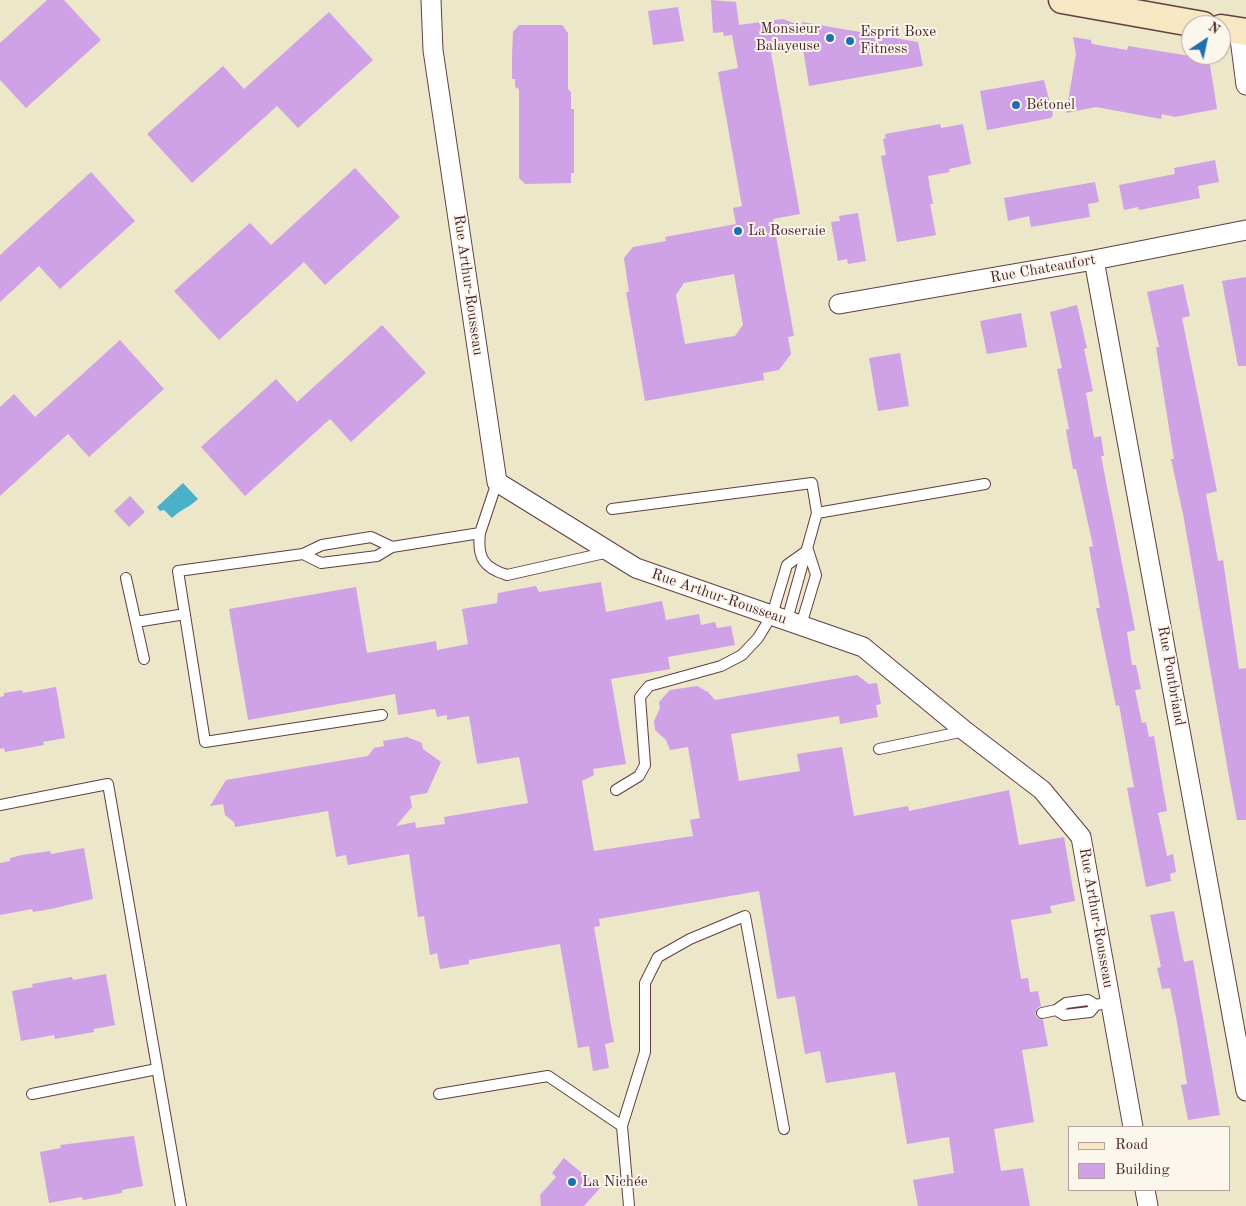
<!DOCTYPE html>
<meta charset="utf-8">
<style>
body{margin:0}
#map{position:relative;width:1246px;height:1206px;overflow:hidden;background:#ede7c9;font-family:"Old Standard TT",serif}
canvas{display:block}
.legend{position:absolute;left:1068px;top:1126px;width:162px;height:65px;box-sizing:border-box;background:#fbf7ec;border:1px solid #b4a19f;margin:0;padding:6px 9px;list-style:none;font-size:15px;color:#4a1f2b}
.legend li{display:flex;align-items:center;gap:10px;height:25px}
.legend b{width:25px;border:1px solid #b4a19f}
.north{position:absolute;left:1181px;top:15px;width:50px;height:50px;box-sizing:border-box;background:#fbf7ec;border:1px solid #b4a19f;border-radius:50%;rotate:34deg;font-size:14px;font-weight:700;line-height:20px;text-align:center;color:#4a1f2b}
.north::after{content:'';display:block;margin:auto;width:18px;height:22px;background:#1f6fb2;clip-path:polygon(50% 0,100% 100%,50% 72%,0 100%)}
</style>
<div id="map">
<canvas width="1246" height="1206"></canvas>
<ul class="legend">
<li><b style="height:6px;background:#f7e8c3"></b>Road</li>
<li><b style="height:14px;background:#cfa1e6"></b>Building</li>
</ul>
<div class="north">N</div>
</div>
<script>
const ctx = document.querySelector('canvas').getContext('2d');
ctx.lineJoin = 'round';
function fillPath(path, color) { ctx.fillStyle = color; ctx.fill(path, 'evenodd'); }
function stroke(path, color, width, dash) { ctx.strokeStyle = color; ctx.lineWidth = width; ctx.lineCap = dash ? 'butt' : 'round'; ctx.setLineDash(dash || []); ctx.stroke(path); }
function drawText(font, color, halo, rows, align = 'center') {
  ctx.font = font + ' "Old Standard TT",serif'; ctx.lineWidth = 4; ctx.setLineDash([]); ctx.textBaseline = 'middle'; ctx.strokeStyle = halo; ctx.fillStyle = color; for (const [text, x, y, turn = 0] of rows) {
    ctx.save(); ctx.translate(x, y); ctx.rotate((+turn || 0) * Math.PI / 180); ctx.textAlign = isNaN(turn) ? turn : align; if (halo) ctx.strokeText(text, 0, 0); ctx.fillText(text, 0, 0); ctx.restore();
  }
}
const water = new Path2D(`
 M183,483l15,16c-8,8 -18,11 -26,19l-8,-8 -4,1 -3,-4z`);
const building = new Path2D(`
 M47,0h17l37,40 -75,68 -26,-28v-37z
 M711,0l25,2 3,23 44,-6 19,7v-4l116,20 5,24 -114,20 -7,-44 -32,5 30,167 -27,5 21,117 -6,1 3,17 -12,16 -16,3 1,7 -119,21 -19,-109h3l-5,-34 9,-11 33,-6 -1,-4 71,-13 -3,-16 9,-2 -24,-134 20,-4 -6,-33 -8,1 -1,-4 -10,1zM734,274l9,51 -8,11 -50,8 -9,-49 8,-12z
 M678,7l6,34 -31,4 -5,-34z
 M329,12l44,48 -75,68 -21,-22 -85,77 -45,-49 76,-68 21,23z
 M519,25h43l6,8v56l3,3v17h3v64h-3v10l-46,1 -6,-6v-89l-4,-2v-8h-3v-21l1,-26z
 M1073,37l18,3 1,4 35,6 1,-4 81,13 8,50 -42,8 -13,-3 -1,5 -65,-12 -30,6 10,-59z
 M1044,80l9,35 -2,3 -64,12 -7,-39z
 M940,124l1,4 22,-4 8,40 -22,5 1,3 -22,4 5,28h-3l6,31 -39,7 -16,-86 5,-1 -3,-16 3,-1 -1,-4z
 M1215,160l4,22 -21,4 2,12 -61,12 -1,-3 -14,3 -5,-25 56,-11 -1,-6z
 M355,168l45,49 -75,68 -21,-23 -85,78 -45,-49 76,-68 21,22z
 M91,172l44,49 -75,68 -21,-23 -39,36v-47z
 M1095,182l4,20 -11,2 2,13 -59,10 -2,-11 -21,5 -4,-23z
 M858,213l8,48 -18,3 -1,-5 -9,2 -7,-39 9,-1 -1,-5z
 M1246,277v89h-8l-16,-85z
 M1183,284l7,32 -8,2 35,173 -11,3 12,67 5,-1 16,109 7,-1v152h-9l-9,-49 -45,-257 -12,-55h3l-18,-112h3l-12,-55z
 M1077,305l10,43 -3,1 9,42 -7,2 8,45 7,-2 3,20h-3l34,174 -8,2 5,33h4l5,24 -6,1 7,33 4,-1 3,15 5,-1 13,75 -9,2 2,9 7,34 6,-2 3,18 -6,2 1,7 -25,6 -19,-99 7,-1 -15,-82 -3,1 -20,-98h4l-11,-61 4,-1 -17,-77h-3l-7,-39 3,-1 -12,-60 5,-1 -12,-56z
 M1021,313l6,34 -40,7 -7,-33z
 M382,325l44,48 -75,69 -21,-23 -85,77 -44,-49 75,-68 21,23z
 M120,340l44,49 -75,68 -21,-23 -68,62v-89l14,-13 21,23z
 M900,353l9,53 -31,5 -9,-53z
 M130,496l15,16 -16,15 -15,-16z
 M601,582l5,30 56,-11 4,19 33,-6 2,11 14,-3 2,6 14,-2 4,19 -67,12 2,12 -59,10 15,85 -33,5 1,6 -12,6 12,70 99,-15 -3,-16 10,-2 -12,-71 -18,3 -4,-10 -11,-10 -1,-9 6,-13 -1,-6 11,-12 27,-4 11,6 7,8 142,-25 12,9 8,-1 4,21 -5,1 2,12 -38,7 -1,-8 -108,18 8,47 61,-10 -3,-17 45,-7 12,69 54,-10 1,5 100,-21 10,55 45,-8 11,64 -25,5 2,7 -41,7 10,59 7,-1 2,14 8,-1 3,15 -4,2 -2,6 2,4 6,2 5,26 -26,4 12,72 -40,7 7,42 22,-3 7,38h-112l-5,-26 41,-7 -5,-36 -42,7 -12,-72 -69,11 -6,-32 -15,3 -10,-58 -18,3 -18,-108 -160,28 1,7 -6,1 20,115 -9,2 4,24 -16,3 -4,-25 -11,2 -18,-104 -91,16v4l-29,5 -3,-16 -7,2 -6,-39 -6,1 -9,-63 -61,11 -2,-10 -10,2 -8,-46 -93,16 -1,-5 -9,-7 -2,-11 -13,2 16,-26 142,-24 6,-8 10,-2 -1,-5 24,-4 15,6 1,6 18,13 -14,31 -17,3 2,11 -16,19 19,-4 1,6 29,-4 -1,-7 84,-14 -9,-46 -42,7 -8,-48 -22,4v-5l-10,2 -2,-8 -37,6 -3,-21 -147,26 -19,-111 127,-22 11,66 69,-12 1,9 31,-6 -6,-35 35,-6 1,-10 38,-7 3,6z
 M56,687l9,51 -22,4 1,3 -39,7 -1,-4 -4,1v-52l4,-1v-3l18,-3 1,3z
 M84,848l9,51 -42,10 -18,3 -1,-3 -32,6v-52l10,-2v-3l12,-3 28,-4 1,3z
 M1174,911l10,51 9,-2 27,155 -32,5 -7,-35 6,-1 -10,-62 -7,-34 -8,1 -5,-21 4,-1 -11,-52z
 M106,974l9,51 -21,4v3l-39,7 -1,-4 -33,6 -9,-50 21,-4 -1,-3 40,-7 1,3z
 M134,1136l9,50 -21,4v3l-39,7 -1,-3 -33,6 -9,-51 21,-4 -1,-3z
 M564,1158l36,30 -16,18h-43l-1,-11 16,-18 -4,-4z`);
const lane = new Path2D(`
 M612,509l200,-26 5,30 -30,107
 M817,513l168,-29
 M480,533c-3,25 4,35 27,42l102,-23
 M303,554l18,9 56,-7 15,-9
 M126,578l18,81
 M136,622l49,-8
 M801,625l15,-50 -8,-25
 M382,715l-177,27 -27,-171 125,-17 19,-9 49,-8 21,10 88,-14 17,-51
 M879,749l86,-18
 M616,790l23,-14 6,-11 -5,-68 9,-11 72,-20 21,-11 16,-17 14,-23 15,-50 21,-15
 M0,805l108,-21 73,422
 M1056,1010l8,5 26,-3 6,-7
 M1042,1013l14,-3 10,-7 22,-3 8,5 15,-3
 M32,1094l125,-25
 M439,1094l109,-18 74,50
 M629,1206l-7,-80 23,-74v-69l13,-26 32,-18 55,-23 39,213`);
const street = new Path2D(`
 M431,0l2,50 64,432 139,86 227,79 102,84 77,59 39,47 52,290
 M1239,31l7,54
 M1094,260l152,831
 M839,304l255,-44 152,-30
 M1145,1190l3,16`);
const secondary = new Path2D(`
 M1062,0l141,25
 M1221,28l25,4`);
const markers = [
 [830,38,5,"#1f6fb2"],
 [850,41,5,"#1f6fb2"],
 [1016,105,5,"#1f6fb2"],
 [738,231,5,"#1f6fb2"],
 [572,1182,5,"#1f6fb2"]
];
const poiNames = [
 ["Monsieur",820,29,"right"],
 ["Balayeuse",820,46,"right"],
 ["Esprit Boxe",860,32],
 ["Fitness",860,49],
 ["Bétonel",1026,105],
 ["La Roseraie",748,231],
 ["La Nichée",582,1182]
];
const streetNames = [
 ["Rue Chateaufort",1043,269,-10],
 ["Rue Arthur-Rousseau",468,285,82],
 ["Rue Arthur-Rousseau",719,597,19],
 ["Rue Pontbriand",1171,676,80],
 ["Rue Arthur-Rousseau",1096,918,80]
];
fillPath(water, '#4bb0ca');
fillPath(building, '#cfa1e6');
stroke(lane, '#623d43', 12);
stroke(street, '#623d43', 21);
stroke(secondary, '#623d43', 29);
stroke(lane, '#fff', 10);
stroke(street, '#fff', 19);
stroke(secondary, '#f7e8c3', 26);
for (const [x, y, r, color] of markers) { const dot = new Path2D(); dot.arc(x, y, r, 0, 2 * Math.PI); ctx.fillStyle = color; ctx.fill(dot); stroke(dot, '#fbf7ec', 2); }
drawText('15px', '#4a1f2b', '#fbf7ec', poiNames, 'left');
drawText('15px', '#4a1f2b', '#fbf7ec', streetNames);
</script>
